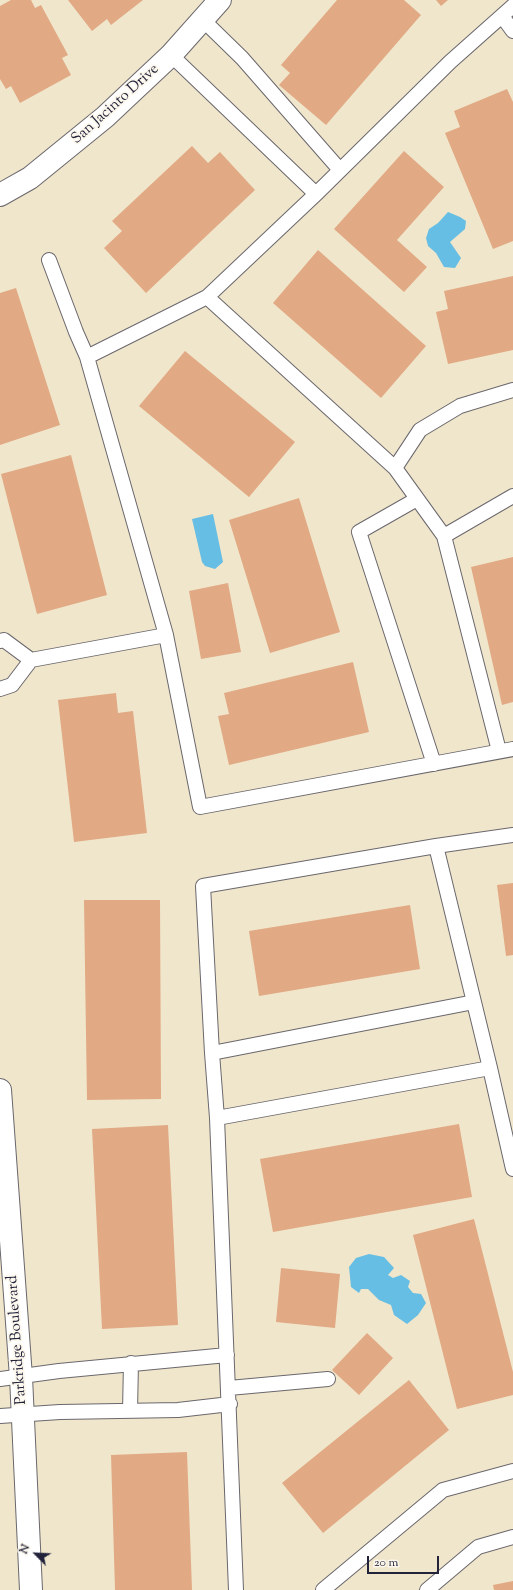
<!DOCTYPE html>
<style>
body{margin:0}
#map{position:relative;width:513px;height:1590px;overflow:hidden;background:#f0e6cb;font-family:"Sorts Mill Goudy",serif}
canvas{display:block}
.north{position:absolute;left:16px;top:1534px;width:40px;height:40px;-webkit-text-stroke:3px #fbf7ec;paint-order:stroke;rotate:294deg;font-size:11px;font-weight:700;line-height:16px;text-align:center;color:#22223b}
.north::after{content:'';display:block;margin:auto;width:14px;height:18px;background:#22223b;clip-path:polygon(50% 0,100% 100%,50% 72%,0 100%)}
.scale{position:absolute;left:367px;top:1556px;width:72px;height:18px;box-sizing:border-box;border:2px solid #22223b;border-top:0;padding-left:5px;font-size:12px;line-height:14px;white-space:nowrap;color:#22223b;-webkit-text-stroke:3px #fbf7ec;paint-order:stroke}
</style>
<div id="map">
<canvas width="513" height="1590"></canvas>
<div class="north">N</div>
<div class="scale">20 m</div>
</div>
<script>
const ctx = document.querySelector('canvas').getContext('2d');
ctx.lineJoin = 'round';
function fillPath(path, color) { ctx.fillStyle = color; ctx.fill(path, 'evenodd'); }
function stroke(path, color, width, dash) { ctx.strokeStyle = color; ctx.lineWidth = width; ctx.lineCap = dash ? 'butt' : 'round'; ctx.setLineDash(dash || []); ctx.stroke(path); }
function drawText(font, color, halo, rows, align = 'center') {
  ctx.font = font + ' "Sorts Mill Goudy",serif'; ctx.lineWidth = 3.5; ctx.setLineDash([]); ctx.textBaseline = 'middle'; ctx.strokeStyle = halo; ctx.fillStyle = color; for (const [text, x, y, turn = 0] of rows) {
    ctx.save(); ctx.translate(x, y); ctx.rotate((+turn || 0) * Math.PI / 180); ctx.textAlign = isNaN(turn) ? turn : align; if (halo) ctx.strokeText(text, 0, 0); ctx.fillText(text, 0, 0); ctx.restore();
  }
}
const water = new Path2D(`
 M448,212l12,5 6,4 -1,8 -15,13 11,16 -6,10 -11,-1 -8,-14 -8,-7 -2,-8 3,-9 9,-6z
 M213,514l10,48 -8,7 -10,-3 -3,-4 -10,-43z
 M369,1254l15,3 10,11 -6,7 5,3 8,-3 9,6 -2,6 5,6 8,1 5,9 -8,12 -11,9 -13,-9 -3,-10 -12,-5 -11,-11h-7l-2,4 -8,-6 -2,-20 7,-9z`);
const building = new Path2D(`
 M11,0h20l4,8 6,-3 27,50 -6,3 9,17 -51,28 -9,-17 -5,3 -6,-10v-73z
 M68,0h75l-32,25 -4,-6 -15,12z
 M337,0h67l17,15 -95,110 -47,-40 11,-12 -9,-8z
 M436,0h12l-7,6z
 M507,89l6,13v139l-20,8 -48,-116 15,-6 -6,-16z
 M192,146l16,17 12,-11 35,38 -109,103 -42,-45 18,-17 -10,-10z
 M404,151l40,36 -47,53 30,27 -23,25 -70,-63z
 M318,250l108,96 -45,52 -108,-95z
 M513,276v74l-65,14 -12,-52 12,-3 -4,-18z
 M16,288l44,137 -60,20v-152z
 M185,351l110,91 -46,55 -110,-91z
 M71,455l36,140 -70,19 -36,-140z
 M299,498l41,134 -70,21 -41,-133z
 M513,557v145l-11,3 -31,-138z
 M228,583l13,69 -40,7 -12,-68z
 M353,662l16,70 -140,33 -11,-49 11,-2 -5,-21z
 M116,693l2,20 15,-2 14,122 -73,9 -16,-142z
 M513,883v72l-7,1 -9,-71z
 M84,900h76l1,199 -74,1z
 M410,905l10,64 -161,27 -10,-65z
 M459,1124l13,73 -199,35 -13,-73z
 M168,1125l10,200 -76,4 -10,-200z
 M474,1219l39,153v23l-56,14 -44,-174z
 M281,1268l59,6 -5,54 -59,-6z
 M367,1333l26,25 -34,37 -27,-25z
 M409,1380l40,50 -126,103 -41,-50z
 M187,1452l5,138h-77l-4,-135z
 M513,1581v9h-19l-1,-5z`);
const lane = new Path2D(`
 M513,6l-63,56 -134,132 -109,103 -120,60 79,278 34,172 313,-58
 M502,16l11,15
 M203,20l39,38 98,112
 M171,55l145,139
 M49,260l27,72 11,25
 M207,297l188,171 25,-38 40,-24 53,-16
 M395,468l49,68 55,215
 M417,499l-58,33 75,232
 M444,536l69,-40
 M0,641l4,-1 27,20
 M0,689l12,-4 19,-25 135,-25
 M436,846l54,222 23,101
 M212,1053l262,-51
 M217,1118l273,-50
 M0,1379l59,-8 168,-16
 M229,1388l99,-9
 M130,1411l1,-48
 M0,1416l60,-4 118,-2 52,-6
 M236,1590l-19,-472 -5,-65 -9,-167 233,-40 77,-11
 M323,1590l120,-100 70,-19
 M427,1590l51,-43 35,-10`);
const street = new Path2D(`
 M0,195l30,-17 75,-61 66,-62 49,-55`);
const secondary = new Path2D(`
 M0,1090l21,287 10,213`);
const streetNames = [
 ["San Jacinto Drive",116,105,-42],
 ["Parkridge Boulevard",18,1340,-94]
];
fillPath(water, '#66bee4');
fillPath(building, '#e1a984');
stroke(lane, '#6a676d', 16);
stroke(street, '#6a676d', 24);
stroke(secondary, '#6a676d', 24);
stroke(lane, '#fff', 14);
stroke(street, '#fff', 22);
stroke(secondary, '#fff', 22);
drawText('15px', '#22223b', '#fbf7ec', streetNames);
</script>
